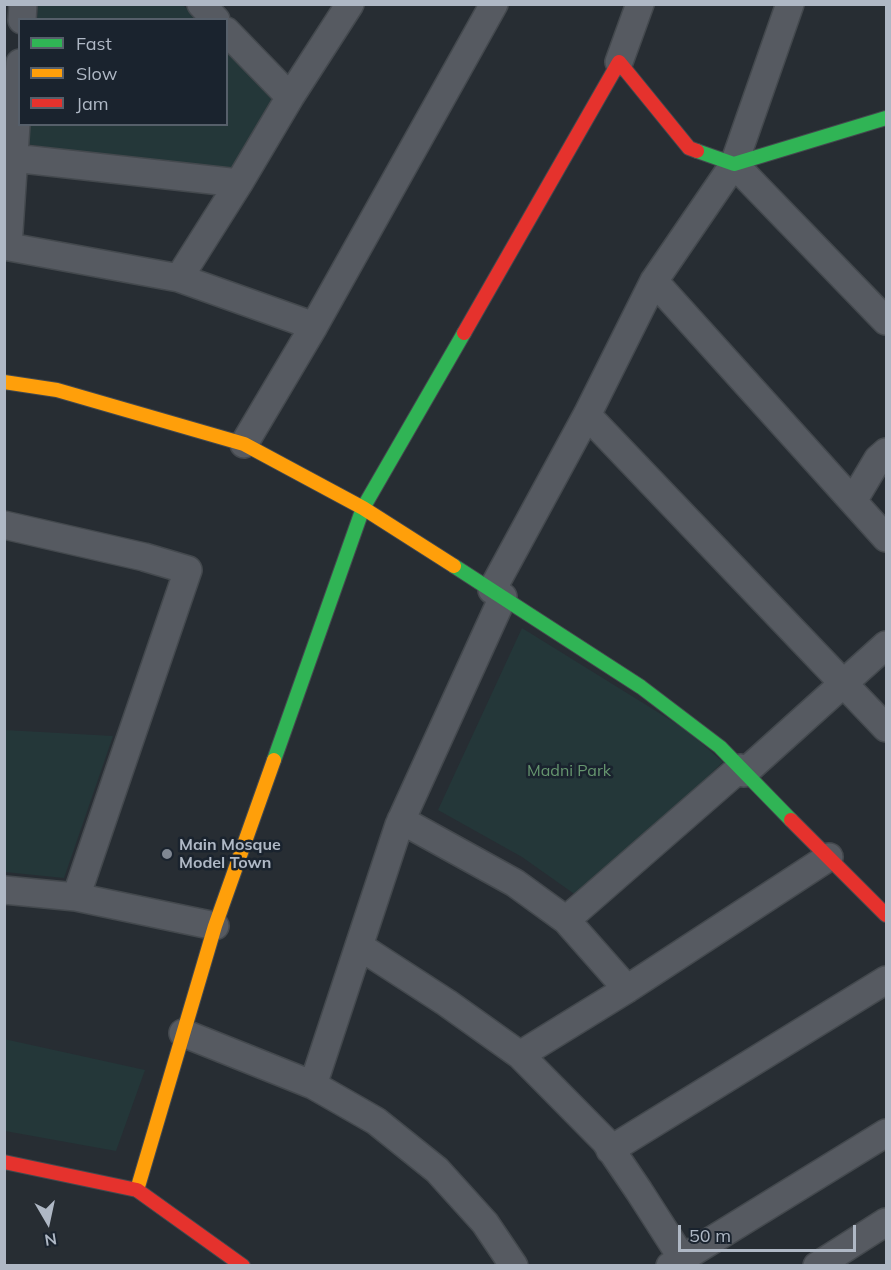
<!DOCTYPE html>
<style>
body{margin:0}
#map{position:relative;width:891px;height:1270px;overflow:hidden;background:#272d33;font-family:Mulish,sans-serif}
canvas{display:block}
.frame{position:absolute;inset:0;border:6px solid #afb8c5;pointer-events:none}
.legend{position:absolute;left:18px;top:18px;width:210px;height:108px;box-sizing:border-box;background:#1a232e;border:2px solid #565f6a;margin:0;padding:8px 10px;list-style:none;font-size:18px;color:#afb8c5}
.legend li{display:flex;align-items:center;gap:12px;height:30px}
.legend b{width:30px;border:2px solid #565f6a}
.north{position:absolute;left:18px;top:1192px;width:60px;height:60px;-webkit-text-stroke:4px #1a232e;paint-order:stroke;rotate:171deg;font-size:16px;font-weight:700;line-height:24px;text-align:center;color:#afb8c5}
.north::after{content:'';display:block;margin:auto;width:21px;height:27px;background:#afb8c5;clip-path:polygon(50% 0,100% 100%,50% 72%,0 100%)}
.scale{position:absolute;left:678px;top:1225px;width:178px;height:27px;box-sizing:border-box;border:3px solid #afb8c5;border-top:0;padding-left:8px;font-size:18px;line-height:21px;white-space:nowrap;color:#afb8c5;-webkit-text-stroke:4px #1a232e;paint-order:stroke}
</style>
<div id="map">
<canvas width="891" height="1270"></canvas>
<div class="frame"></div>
<ul class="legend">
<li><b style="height:8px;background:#30b455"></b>Fast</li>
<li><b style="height:8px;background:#ff9f0a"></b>Slow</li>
<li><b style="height:8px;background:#e5322d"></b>Jam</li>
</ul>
<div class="north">N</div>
<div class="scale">50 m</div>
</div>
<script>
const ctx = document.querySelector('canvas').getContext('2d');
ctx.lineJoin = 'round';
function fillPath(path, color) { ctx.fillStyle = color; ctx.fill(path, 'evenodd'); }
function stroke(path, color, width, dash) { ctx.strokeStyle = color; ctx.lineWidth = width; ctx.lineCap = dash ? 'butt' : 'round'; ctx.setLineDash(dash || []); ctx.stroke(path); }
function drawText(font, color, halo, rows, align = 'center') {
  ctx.font = font + ' Mulish,sans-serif'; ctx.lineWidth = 5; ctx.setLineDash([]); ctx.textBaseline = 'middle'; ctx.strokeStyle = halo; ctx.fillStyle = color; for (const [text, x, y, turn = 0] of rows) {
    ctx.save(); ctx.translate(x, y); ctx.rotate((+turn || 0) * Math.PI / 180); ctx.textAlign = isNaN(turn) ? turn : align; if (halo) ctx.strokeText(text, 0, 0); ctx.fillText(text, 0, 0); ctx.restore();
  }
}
const green = new Path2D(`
 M38,4l145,1 14,14 -160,1z
 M227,51l46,50 -36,74 -211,-31 2,-19 198,-1z
 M522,628l163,101 38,33 -143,136 -58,-41 -84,-47z
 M5,730l108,6 -49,142 -59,-6z
 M4,1039l141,31 -29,81 -111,-20z`);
const street = new Path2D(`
 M201,4l15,16
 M22,20l1,-16
 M226,31l64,66
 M619,62l21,-58
 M13,158l226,25
 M734,164l152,157
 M4,246l175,32 135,48
 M8,246l12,-183
 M179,278l60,-95 51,-86 60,-93
 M654,281l232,257
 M587,415l299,313
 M244,444l70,-118 180,-322
 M853,501l25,-42 8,-7
 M4,525l140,32 44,13 -112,327
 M492,590l95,-175 67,-134 80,-117 56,-160
 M744,773l142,-128
 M401,820l114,63 51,37 61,69
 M4,890l72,7 139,29
 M566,920l174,-152
 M359,946l88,57 73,52 85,86 34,50 43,67
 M183,1033l130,52 63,36 61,49 48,53 29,43
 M520,1055l107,-66 202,-132
 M313,1085l86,-260 104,-228
 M610,1150l276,-170
 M670,1266l216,-133
 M817,1266l69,-44`);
const fast = new Path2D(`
 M697,151l37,13 152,-46
 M454,566l187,121 79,60 71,73
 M274,760l89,-252 101,-175`);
const slow = new Path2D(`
 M4,382l53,8 187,54 119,64 91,58
 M137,1190l78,-264 59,-166`);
const jam = new Path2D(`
 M464,333l155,-271 70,86 8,3
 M791,820l95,95
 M4,1162l133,28 106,76`);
const markers = [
 [167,854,6,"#7f8792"]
];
const parkNames = [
 ["Madni Park",569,771]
];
const poiNames = [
 ["Main Mosque",179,845],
 ["Model Town",179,863]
];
fillPath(green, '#243739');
stroke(street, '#44494e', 30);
stroke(fast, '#44494e', 16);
stroke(slow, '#44494e', 16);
stroke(jam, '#44494e', 16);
stroke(street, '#565a61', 27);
stroke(fast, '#30b455', 14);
stroke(slow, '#ff9f0a', 14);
stroke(jam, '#e5322d', 14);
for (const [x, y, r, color] of markers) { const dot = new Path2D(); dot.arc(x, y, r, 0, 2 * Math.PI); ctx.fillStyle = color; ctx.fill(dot); stroke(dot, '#1a232e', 2); }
drawText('16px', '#66966f', '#1a232e', parkNames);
drawText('bold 16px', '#afb8c5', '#1a232e', poiNames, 'left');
</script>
